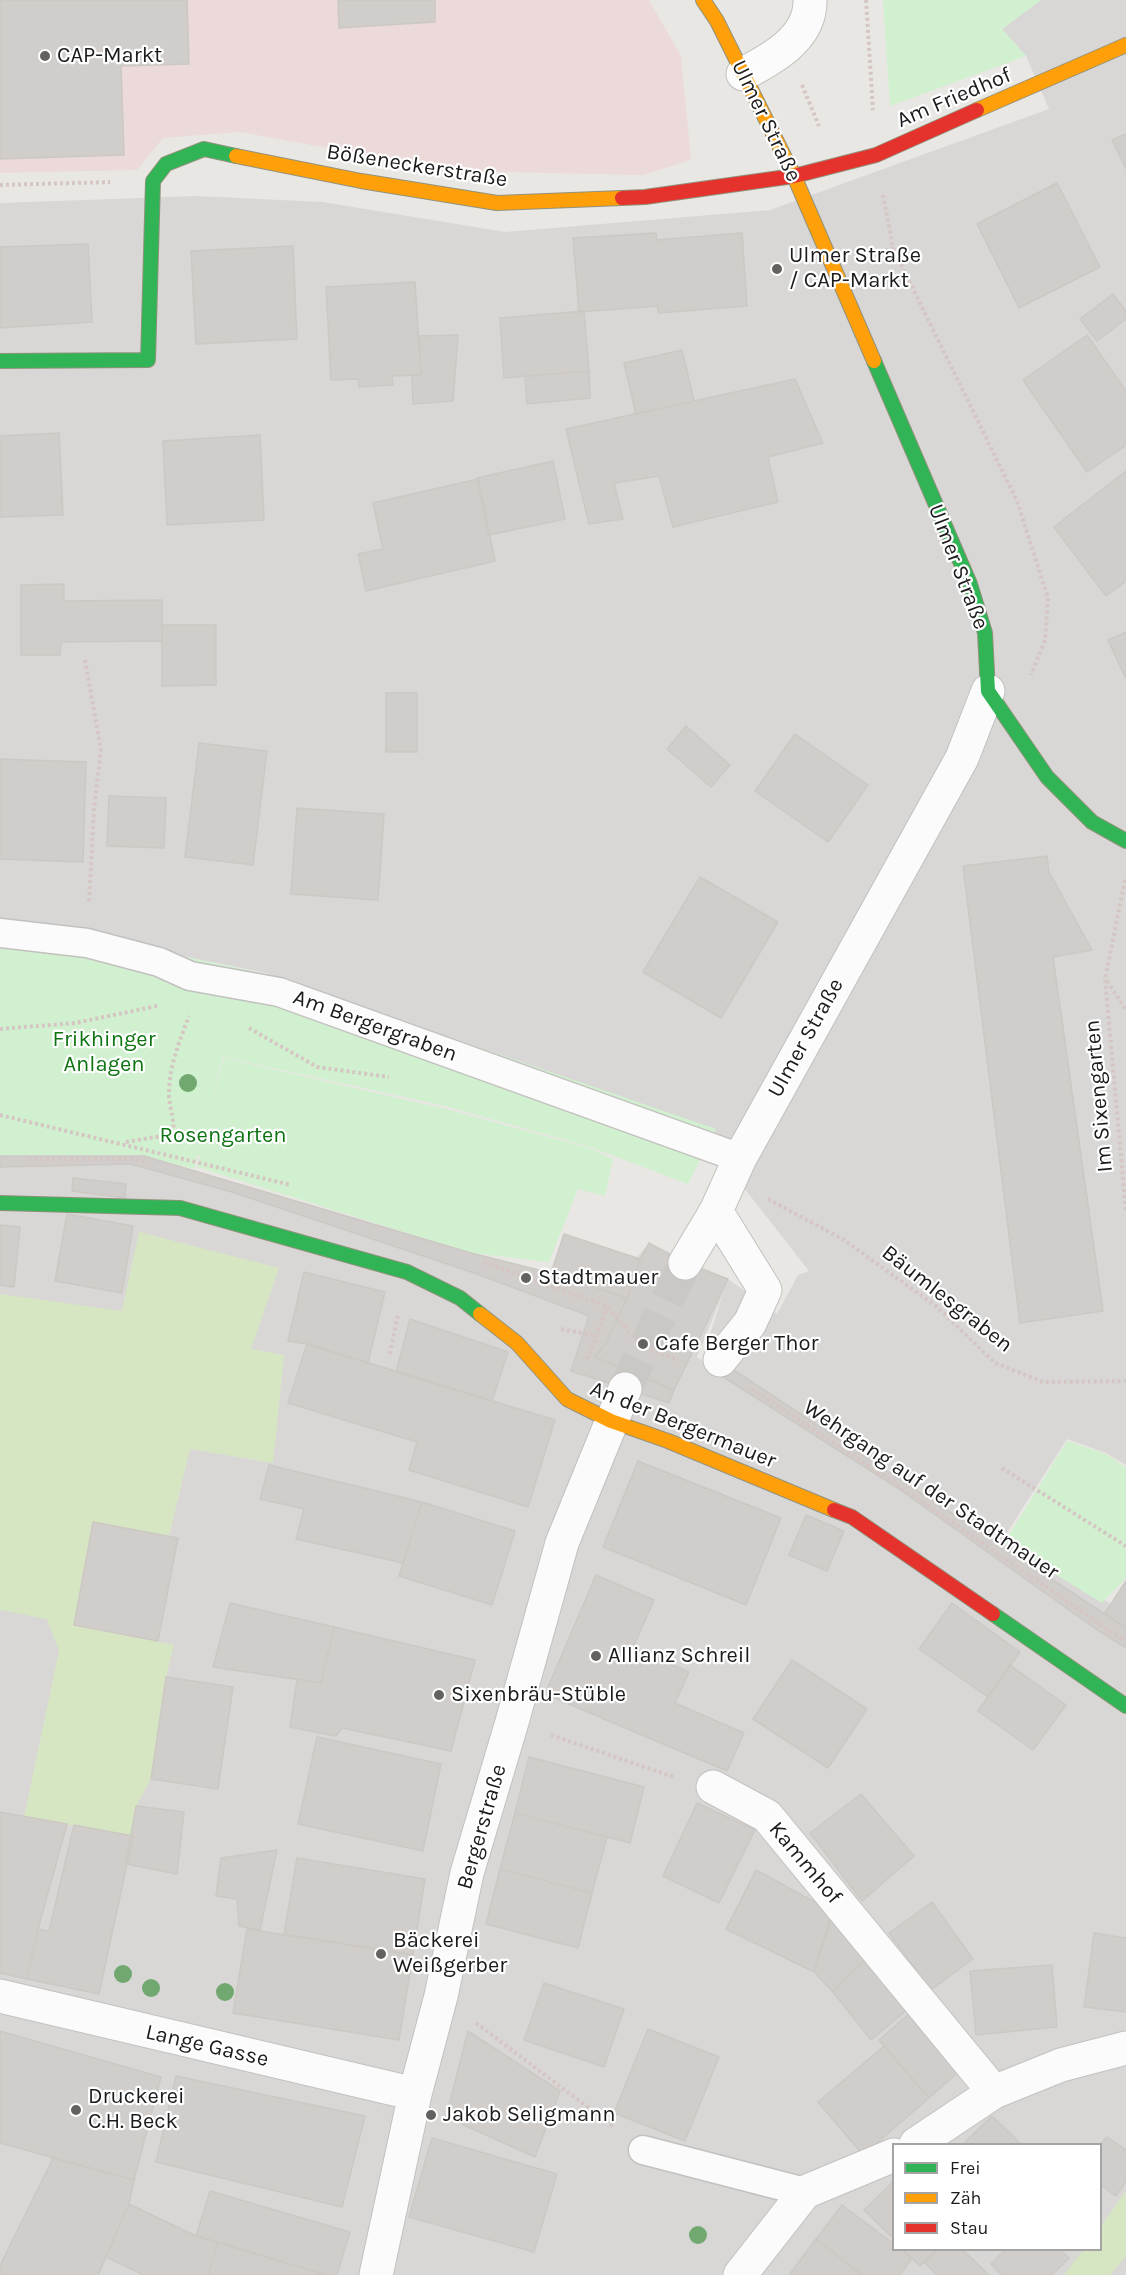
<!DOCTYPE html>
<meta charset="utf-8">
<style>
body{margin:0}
#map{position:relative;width:1126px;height:2275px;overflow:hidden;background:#e9e7e3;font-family:Karla,sans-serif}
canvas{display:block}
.legend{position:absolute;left:892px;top:2143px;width:210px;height:108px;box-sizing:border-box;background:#fff;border:2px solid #a4a4a4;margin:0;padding:8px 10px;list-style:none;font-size:18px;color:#1b1b1b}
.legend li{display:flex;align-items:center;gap:12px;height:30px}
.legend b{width:30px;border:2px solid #a4a4a4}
</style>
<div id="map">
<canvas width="1126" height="2275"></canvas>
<ul class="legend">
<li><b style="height:8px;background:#30b455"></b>Frei</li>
<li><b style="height:8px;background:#ff9f0a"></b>Zäh</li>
<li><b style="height:8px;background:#e5322d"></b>Stau</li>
</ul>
</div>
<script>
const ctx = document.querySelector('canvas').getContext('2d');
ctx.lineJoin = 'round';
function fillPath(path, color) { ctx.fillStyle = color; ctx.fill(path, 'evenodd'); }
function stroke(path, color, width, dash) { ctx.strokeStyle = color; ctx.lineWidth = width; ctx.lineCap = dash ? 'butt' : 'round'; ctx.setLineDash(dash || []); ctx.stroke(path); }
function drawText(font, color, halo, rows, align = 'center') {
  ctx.font = font + ' Karla,sans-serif'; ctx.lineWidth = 4.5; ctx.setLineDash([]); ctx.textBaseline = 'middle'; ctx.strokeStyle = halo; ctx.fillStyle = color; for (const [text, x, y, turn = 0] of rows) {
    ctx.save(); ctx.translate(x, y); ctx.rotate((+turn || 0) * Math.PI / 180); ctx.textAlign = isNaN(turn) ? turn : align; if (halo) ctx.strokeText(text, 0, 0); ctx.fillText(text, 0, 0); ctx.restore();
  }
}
const residential = new Path2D(`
 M1041,0h85v1465l-20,-12 -39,-14 -64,100 123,74v662h-1126v-1108l131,-3 101,28 245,82 111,42 61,-73 79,36 49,35 21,-39 11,-4 -76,-97 10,-21 -477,-180 -94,-19 -172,-12v-739l196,-7 127,6 182,30 265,-22 279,-101 -23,-53 -24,-27zM723,1293l-21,67h-1l-4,-3zM706,1363h12l187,117zM894,2144h206v106h-206z`);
const commercial = new Path2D(`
 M0,0h649l32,56 10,104 -48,15 -189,-4 -214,-39 -77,6 -26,32 -137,3z`);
const grass = new Path2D(`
 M139,1232l140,36 -28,81 33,6 -11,108 -83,-14 -21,87 -76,-14 -19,103 100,20 -8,32 -15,102 -15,27 -3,30 -109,-19 35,-166 -12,-32 -47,-9v-316l122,17z
 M1126,2191v65l-16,19h-46l19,-25h17l1,-24z`);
const park = new Path2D(`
 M883,0h158l-39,29 24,27 -136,50z
 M0,942l172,12 94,20 450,155 -28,55 -98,-37 -145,-41 -222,-49 -14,53 15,-52 222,51 143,39 24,11 -8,37 -27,-7 -29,73 -78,-9 -274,-86 3,-11 -2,-1 -4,14 -50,-13 -144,-1z
 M1067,1441l39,13 20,14v110l-24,25 -98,-60z`);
const building = new Path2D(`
 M0,0h187l2,64 -68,2 3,89 -124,4z
 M338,0h97v22l-96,6z
 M1126,134v35l-14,-29z
 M1057,183l43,84 -81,41 -42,-84z
 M656,233l1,7 85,-7 5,73 -89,7v-7l-79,6 -6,-74z
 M88,244l4,78 -92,6v-81z
 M293,246l4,93 -101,5 -5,-93z
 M415,282l6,93 -29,1 1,9 -34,2 -1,-8 -27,1 -5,-93z
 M1113,294l13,17v8l-29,22 -17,-22z
 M584,311l5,60 -85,7 -4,-60z
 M458,335l-5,66 -40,3 -1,-29h9l-2,-39z
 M1087,335l39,56v54l-39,27 -64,-92z
 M682,350l12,51 -58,13 -12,-51z
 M589,371l1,27 -63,6 -2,-28z
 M795,379l28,64 -55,14 10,45 -105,25 -14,-51 -45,7 9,36 -34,5 -23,-95z
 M59,433l4,82 -63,2v-81z
 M260,435l4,85 -97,5 -4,-84z
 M553,461l12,58 -76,16 -12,-57z
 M1126,471v110l-20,15 -52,-69z
 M478,479l17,82 -129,30 -8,-37 25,-5 -10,-46z
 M64,584v17l98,-1v41l-101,1 -1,13h-39v-70z
 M162,625h54v60l-54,1z
 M1126,632v47l-18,-39z
 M386,693h31v59h-31z
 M686,726l44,39 -19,22 -44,-38z
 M795,734l73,51 -40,57 -73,-51z
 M199,743l68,8 -14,114 -68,-8z
 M0,759l86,3 -3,100 -83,-3z
 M109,796l57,2 -2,50 -57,-2z
 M297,808l87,6 -6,86 -87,-6z
 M1047,856l2,16 43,78 -39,7 50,354 -83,12 -57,-457z
 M700,877l78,45 -57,96 -78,-46z
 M0,1156h144l327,97 80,20 76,25 -21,45 -11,14 79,33 -5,13 -98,-32 18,-55 -112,-42 -245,-82 -101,-28 -131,3z
 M73,1178l53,6 -1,14 -53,-7z
 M67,1214l66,12 -11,67 -67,-12z
 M0,1225l20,2 -6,60 -14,-2z
 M564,1234l76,25 -13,39 -76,-25z
 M649,1243l36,20 43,16 -54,111 -79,-33 11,-14 21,-45 13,-39z
 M304,1272l81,20 -17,71 -61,-19 -19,-3z
 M410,1319l98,33 -16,49 -96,-29z
 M307,1344l248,76 -27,87 -119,-37 8,-28 -129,-39z
 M720,1361l406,267v20l-33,-21 -197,-140 -182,-116z
 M638,1461l143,57 -35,87 -143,-58z
 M269,1465l153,37 -19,61 -107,-24 8,-30 -44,-10z
 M422,1502l93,29 -23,74 -93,-29z
 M806,1515l38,16 -17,40 -38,-16z
 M93,1522l85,16 -20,103 -84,-16z
 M596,1575l58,25 -21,48 56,24 -14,31 69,30 -17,38 -182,-77z
 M1126,1581v47l-21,-15z
 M230,1603l104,24 -13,56 -108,-16z
 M952,1603l68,49 -32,45 -69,-48z
 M334,1627l141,33 -24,91 -109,-23 -6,8 -46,-9 7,-48 24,4z
 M792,1660l75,49 -39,59 -75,-49z
 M1010,1665l56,40 -33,45 -55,-39z
 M166,1677l67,10 -15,102 -67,-10z
 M317,1737l124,27 -18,87 -125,-27z
 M529,1757l115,30 -14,56 -115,-30z
 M861,1794l53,62 -52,45 -52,-68z
 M697,1803l58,27 -36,73 -56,-27z
 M136,1806l48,6 -7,62 -51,-10z
 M0,1812l67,12 -29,105 -11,50 -27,-6z
 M515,1813l92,24 -15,56 -92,-24z
 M74,1825l59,11 -34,158 -72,-15 11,-50 11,2z
 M277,1850l-17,80 -21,-4 -2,-27 -21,-3 5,-38z
 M297,1858l128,21 -12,76 -129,-21z
 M500,1869l92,24 -14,55 -92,-24z
 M756,1870l77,42 -19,60 -88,-43z
 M932,1902l41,57 -42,31 -42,-57z
 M831,1916l38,40 -36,36 -19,-20z
 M247,1929l166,26 -14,85 -166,-27z
 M1094,1933l32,5v74l-42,-5z
 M869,1956l44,49 -42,35 -38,-48z
 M1052,1965l5,62 -81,8 -6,-64z
 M544,1983l80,26 -20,58 -80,-27z
 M911,2012l50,58 -32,28 -50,-58z
 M648,2029l71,28 -34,84 -71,-28z
 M0,2031l161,46 -27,103 -134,-37z
 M468,2031l92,60 -25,66 -89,-40z
 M884,2046l45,52 -66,57 -45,-53z
 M176,2076l189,40 -23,91 -186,-45z
 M992,2116l29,28h-58z
 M1107,2137l19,13v32l-10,14 -16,-11v-40z
 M432,2138l125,36 -23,78 -125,-35z
 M53,2158l81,22 -5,24 -23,53 -8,18h-98v-9z
 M894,2181v58l-30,-29z
 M210,2191l140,41 -13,43h-11l-130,-39z
 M129,2204l67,32 22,6 -10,33h-64l-38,-18z
 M842,2205l52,39v6h7l11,8 -12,17h-38l-46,-36z
 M816,2239l46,36h-73z
 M218,2242l108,33h-118z
 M903,2250h34l-17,16z
 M937,2250h26l26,25h-52l-13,-13z
 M1005,2250h55l9,8 -17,17h-50l-11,-11z`);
const secondaryTunnel = new Path2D(`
 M625,1389l60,-126`);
const path = new Path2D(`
 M866,0l7,110
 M802,85l17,41
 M0,185l110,-3
 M883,195l10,53 124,253 31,97 -3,42 -14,35
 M874,254l19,-6
 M85,660l16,90 -7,59 -5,94
 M1125,880l-20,99 21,232
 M1107,981l19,29
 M249,1028l68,39 72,10
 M0,1029l75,-6 82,-17
 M0,1115l291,70
 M126,1142l47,-8c2,-15 -4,-27 -4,-41 0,-27 11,-53 20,-77
 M28,1159h106l15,4
 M768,1199l76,41 92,66 59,57 48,19 83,-1
 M484,1262l122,44 37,41 36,13
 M561,1329l36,7
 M390,1354l8,-40
 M587,1359l10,-23 9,-29
 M752,1389l153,101 221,152
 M1002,1468l124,78
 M551,1735l123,42
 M476,2023l138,104`);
const lane = new Path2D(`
 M0,933l87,10 72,19 31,14 89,16 461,166
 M643,2150l162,42`);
const street = new Path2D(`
 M743,74c29,-15 68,-36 67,-74
 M716,1211l49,79 -15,33 -30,37
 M685,1263l31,-52 24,-53 222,-400 26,-67
 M713,1787l54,29 227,276
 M0,1996l415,98
 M916,2144l78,-52 67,-27 65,-17
 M376,2275l39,-181 26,-98 26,-123 45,-151 50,-179 63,-154
 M740,2275l65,-83 89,-37`);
const fast = new Path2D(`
 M0,361l148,-1 5,-179 13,-17 38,-15 32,7
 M874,361l96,223 15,49 3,58 59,86 45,45 34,19
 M0,1203l180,5 227,64 53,26 20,16
 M993,1614l133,92`);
const slow = new Path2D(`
 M703,0l14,21 77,155 80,185
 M977,110l149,-65
 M236,156l125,25 136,22 125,-5
 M480,1314l37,29 50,56 44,22 57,20 166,69`);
const jam = new Path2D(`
 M622,198l23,-1 149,-21 82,-21 101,-45
 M834,1510l18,7 141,97`);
const trees = [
 [188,1083],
 [123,1974],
 [151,1988],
 [225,1992],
 [698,2235]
];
const markers = [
 [45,56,6,"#636261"],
 [777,269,6,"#636261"],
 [526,1278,6,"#636261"],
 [643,1344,6,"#636261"],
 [596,1656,6,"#636261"],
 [439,1695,6,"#636261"],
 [381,1954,6,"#636261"],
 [76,2110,6,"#636261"],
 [431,2115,6,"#636261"]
];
const poiNames = [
 ["CAP-Markt",57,56],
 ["Ulmer Straße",789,256],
 ["/ CAP-Markt",789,281],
 ["Stadtmauer",538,1278],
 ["Cafe Berger Thor",655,1344],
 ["Allianz Schreil",608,1656],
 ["Sixenbräu-Stüble",451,1695],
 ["Bäckerei",393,1941],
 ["Weißgerber",393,1966],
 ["Druckerei",88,2097],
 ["C.H. Beck",88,2122],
 ["Jakob Seligmann",443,2115]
];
const streetNames = [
 ["Am Friedhof",954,98,-23],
 ["Ulmer Straße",766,121,64],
 ["Bößeneckerstraße",417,166,9],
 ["Ulmer Straße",958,567,69],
 ["Am Bergergraben",375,1026,20],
 ["Ulmer Straße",806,1038,-61],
 ["Im Sixengarten",1099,1096,-95],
 ["Bäumlesgraben",947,1299,38],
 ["An der Bergermauer",683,1425,22],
 ["Wehrgang auf der Stadtmauer",931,1490,34],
 ["Bergerstraße",482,1827,-74],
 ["Kammhof",805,1863,50],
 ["Lange Gasse",207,2046,13]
];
const parkNames = [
 ["Frikhinger",104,1040],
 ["Anlagen",104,1065],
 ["Rosengarten",223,1136]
];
fillPath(residential, '#d8d7d5');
fillPath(commercial, '#ebdad9');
fillPath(grass, '#d7e6c2');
fillPath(park, '#d1f0cf');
fillPath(building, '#d0cdca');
stroke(building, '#ccc8c4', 1.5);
stroke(secondaryTunnel, '#cac8c5', 33, [33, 16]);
stroke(lane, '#c2c1bf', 31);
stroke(street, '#c2c1bf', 35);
stroke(fast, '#91927c', 16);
stroke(slow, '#91927c', 16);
stroke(jam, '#91927c', 16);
stroke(path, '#d5c6c4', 4, [3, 3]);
stroke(lane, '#fcfbfb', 28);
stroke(street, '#fcfbfb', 33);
stroke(fast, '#30b455', 14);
stroke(slow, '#ff9f0a', 14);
stroke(jam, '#e5322d', 14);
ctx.fillStyle = '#71a870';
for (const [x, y] of trees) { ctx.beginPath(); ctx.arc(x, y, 9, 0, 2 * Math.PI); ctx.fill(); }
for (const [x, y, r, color] of markers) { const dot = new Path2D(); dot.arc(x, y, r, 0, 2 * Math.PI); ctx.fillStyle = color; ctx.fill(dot); stroke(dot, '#fff', 2); }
drawText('22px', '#1b1b1b', '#fff', poiNames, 'left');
drawText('22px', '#1b1b1b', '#fff', streetNames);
drawText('22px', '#0e7412', '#fff', parkNames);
</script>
